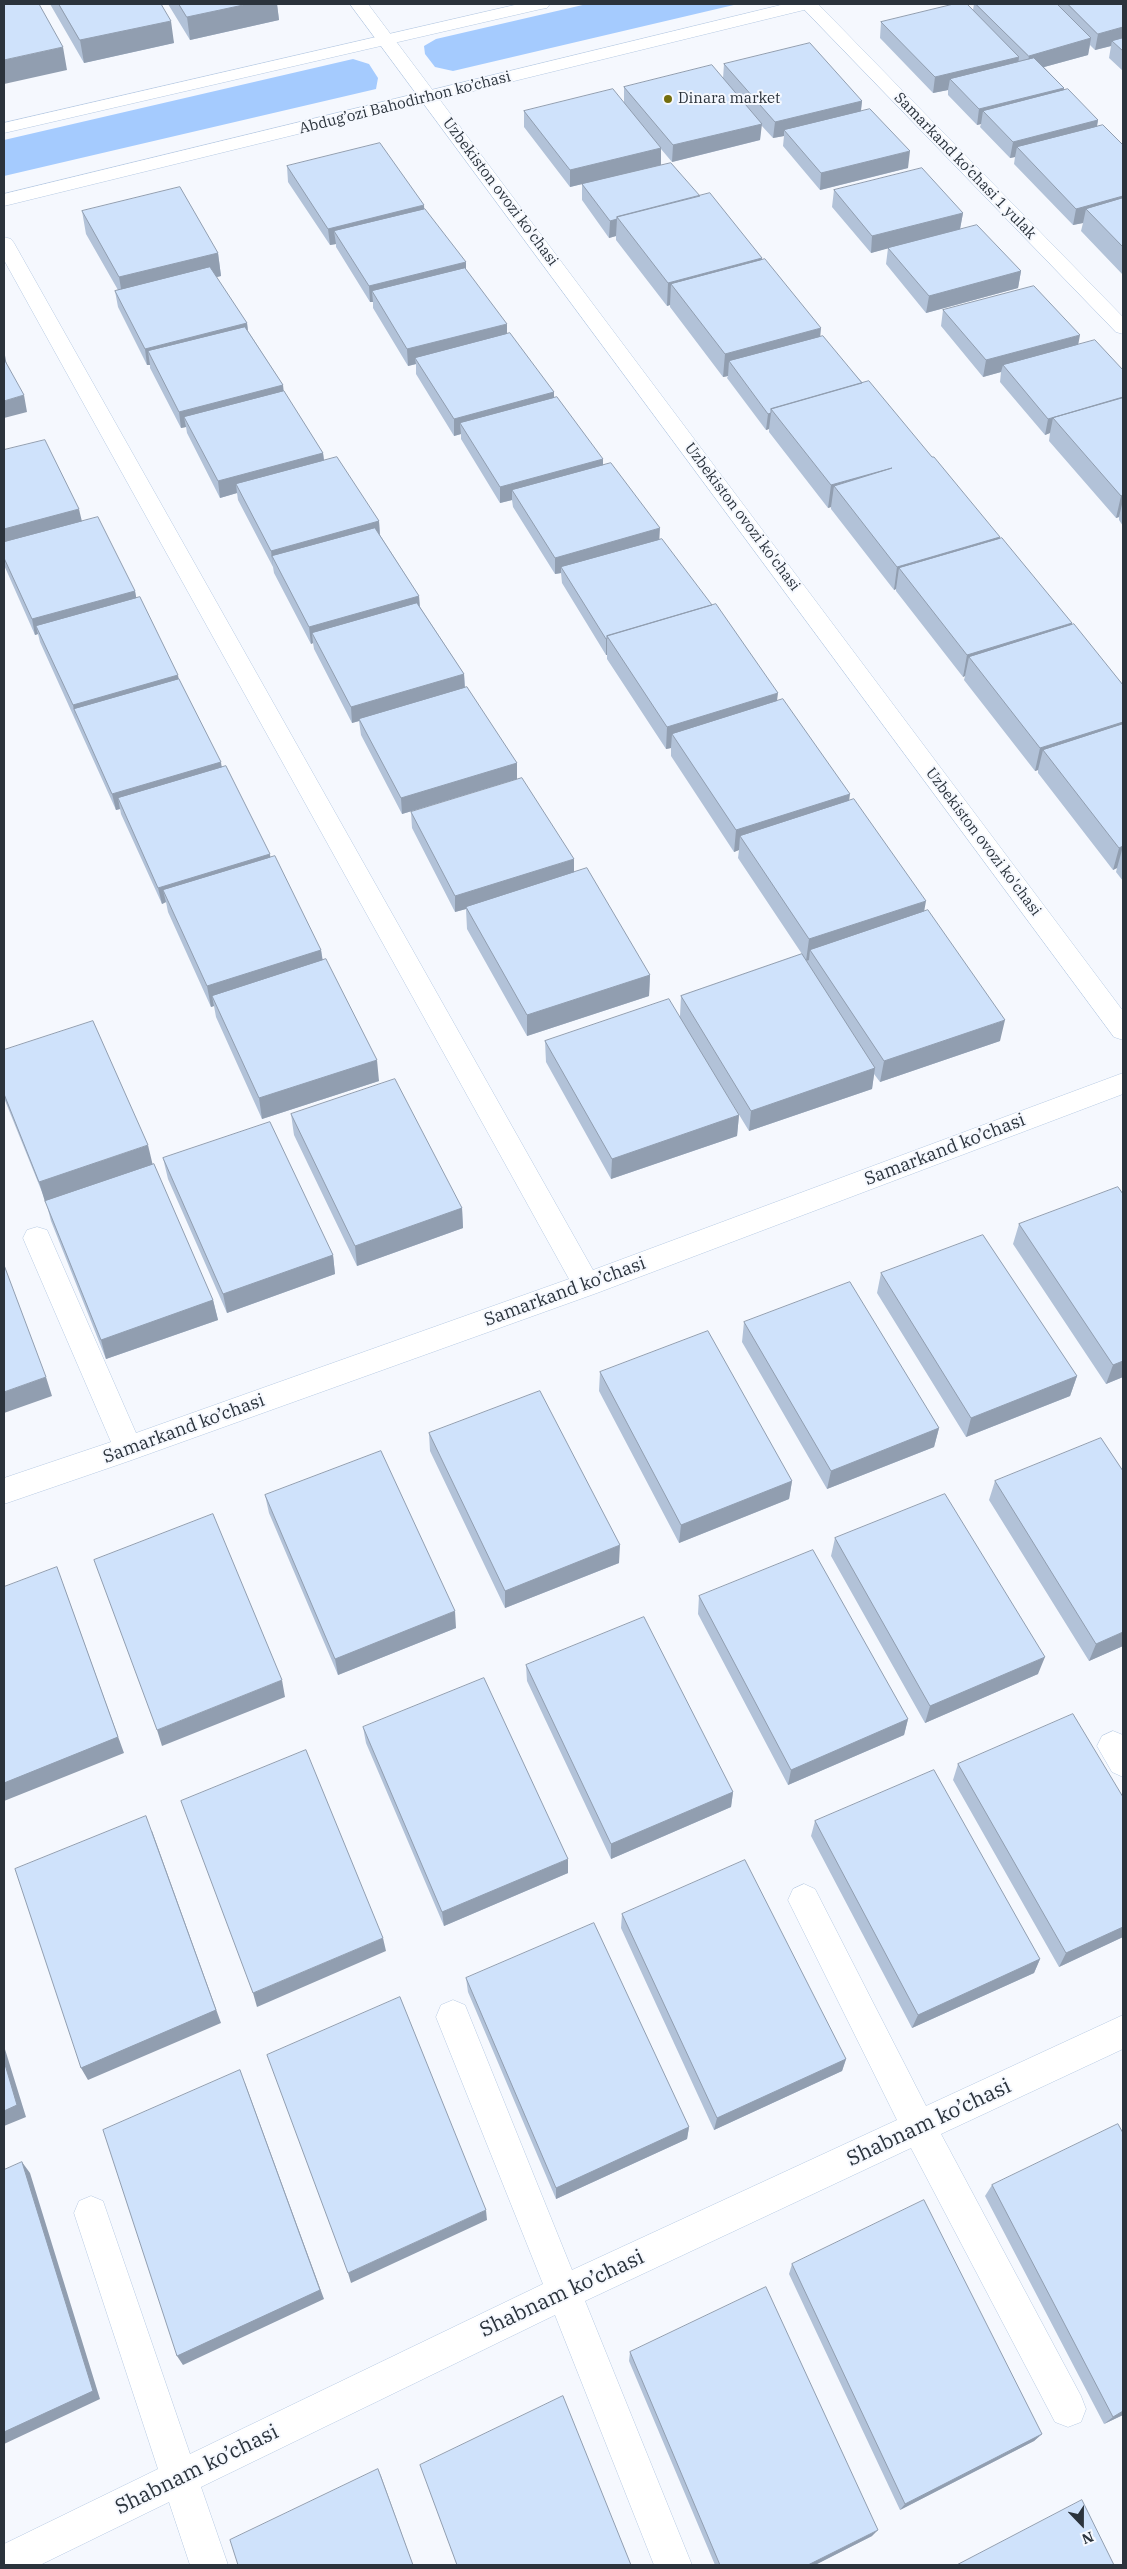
<!DOCTYPE html>
<meta charset="utf-8">
<style>
body{margin:0}
#map{position:relative;width:1127px;height:2569px;overflow:hidden;background:#f5f8fe;font-family:"IBM Plex Serif",serif}
canvas{display:block}
.frame{position:absolute;inset:0;border:5px solid #2b333c;pointer-events:none}
.north{position:absolute;left:1057px;top:2499px;width:50px;height:50px;-webkit-text-stroke:4px #f5f8fe;paint-order:stroke;rotate:158deg;font-size:14px;font-weight:700;line-height:20px;text-align:center;color:#2b333c}
.north::after{content:'';display:block;margin:auto;width:18px;height:22px;background:#2b333c;clip-path:polygon(50% 0,100% 100%,50% 72%,0 100%)}
</style>
<div id="map">
<canvas width="1127" height="2569"></canvas>
<div class="frame"></div>
<div class="north">N</div>
</div>
<script>
const ctx = document.querySelector('canvas').getContext('2d');
ctx.lineJoin = 'round';
function fillPath(path, color) { ctx.fillStyle = color; ctx.fill(path, 'evenodd'); }
function stroke(path, color, width, dash) { ctx.strokeStyle = color; ctx.lineWidth = width; ctx.lineCap = dash ? 'butt' : 'round'; ctx.setLineDash(dash || []); ctx.stroke(path); }
function drawText(font, color, halo, rows, align = 'center') {
  ctx.font = font + ' "IBM Plex Serif",serif'; ctx.lineWidth = 4; ctx.setLineDash([]); ctx.textBaseline = 'middle'; ctx.strokeStyle = halo; ctx.fillStyle = color; for (const [text, x, y, turn = 0] of rows) {
    ctx.save(); ctx.translate(x, y); ctx.rotate((+turn || 0) * Math.PI / 180); ctx.textAlign = isNaN(turn) ? turn : align; if (halo) ctx.strokeText(text, 0, 0); ctx.fillText(text, 0, 0); ctx.restore();
  }
}
const green = new Path2D(`
 M587,4h151l-285,67 -18,-4 -10,-13 -1,-8 12,-7z
 M353,59l16,5 9,14 -2,11 -372,87v-36z`);
const minor = new Path2D(`
 M350,4h18l755,1007v29l-9,-3z
 M799,4h19l305,313v17l-7,-2z
 M4,237l7,2 3,4 579,1027 530,-197v21l-526,199 -468,168 -125,43v-26l107,-36 -88,-204 4,-8 10,-3 10,3 89,203 433,-154 -565,-1019z
 M1113,1731l10,4v42l-11,-5 -15,-26 5,-10z
 M804,1884l11,5 111,217 197,-91v34l-182,85 140,262 5,13 -5,13 -13,5 -13,-5 -144,-274 -326,153 107,264h-38l-99,-250 -354,172 27,78h-38l-21,-63 -129,63h-36v-21l154,-75 -84,-256 5,-12 12,-5 12,5 87,253 353,-170 -107,-267 5,-12 12,-5 12,5 107,265 325,-150 -109,-220 5,-11z`);
const major = new Path2D(`
 M519,4h31l-3,4 -6,1 -537,124v-10z
 M785,4h30l-3,4 -808,198v-12z`);
const wall = new Path2D(`
 M50,4h111l13,39 -90,20z
 M168,4h109l2,16 -89,20z
 M974,4h149v67l-14,-13 2,-12 -16,4 -5,-5 -2,10 -44,12 20,21v2l34,30 -1,6 26,19v130l-42,-44 2,-8 -10,2 -59,-61 1,-7 -5,1 -30,-31 1,-3 -4,1 -29,-30v-5l-15,3 -53,-55 1,-16 92,-12z
 M724,64l138,37 -1,10 47,57 -88,22 -37,-44 1,-10 -11,2 -12,-13 -1,15 -88,22 -11,-13v16l-61,15 100,16 62,62v2l58,77 112,120 67,82 73,84v2l51,60v196l-7,-9 1,-4 -4,2 -75,-97v-3l-3,1 -71,-91 1,-4 -2,1 -67,-86v-2l-2,1 -63,-81v-2l-3,1 -59,-76v-3l-3,1 -39,-52 1,-2 -5,1 -53,-70v-2l-3,1 -51,-66v-4l-7,2 -27,-38v-16l-12,3 -46,-60v-16l100,-9v-15l99,-8z
 M287,166l137,43 42,61 41,64 47,58v6l49,67 56,74 190,262 75,110 76,130 -120,41 -6,-8 -2,15 -123,42 -33,-54 23,38 -2,21 -126,43 -65,-117 -1,-21 135,-25 1,-20 121,-42 -64,-96 1,-8 -5,2 -63,-96v-8l-5,1 -59,-90v-4h-1l-44,-72 -1,-10 -6,1 -42,-67 -1,-7 -12,3 -39,-64v-5l-7,2 -38,-62v-10l-8,2 -35,-58v-6h-3l-34,-55v-3l-6,1 -42,-63z
 M834,190l129,23 -3,16 61,42 -3,17 -92,25 -40,-49 2,-16 -17,5 -39,-46z
 M82,211l136,42 3,23 -5,1 31,46 1,8 35,54v6l40,62 1,7 55,61 1,14 39,61 1,11 44,67 1,14 52,75v16l-115,35 -41,-79 -2,-14 -7,2 -38,-74 -1,-6 -2,1 -37,-71 -1,-6 -35,-67 -1,-7 -17,5 -33,-65 -1,-6 -5,1 -31,-60v-3h-3l-29,-58 -3,-16 3,-1 -32,-56z
 M943,310l135,35 45,25v156l-4,-6v-3l-3,1 -67,-77 1,-8 -5,2 -45,-53 1,-10 -18,5 -42,-51z
 M4,450l78,71 53,70 1,7 43,81 43,88 48,91 51,92 2,11 56,120 -117,38 -46,-102 -2,-11 -3,1 -43,-95 -2,-10 -4,2 -41,-90 -1,-5 -4,1 -76,-168 -2,-8 -3,1 -31,-70z
 M411,812l163,60 76,103 -1,21 -122,40 -60,-107 -1,-20 -11,3 -43,-84z
 M4,1050l209,250 5,20 -112,39 -55,-138 -5,-19 -42,-104z
 M291,1114l171,94 1,20 -106,38 -63,-131z
 M163,1158l170,97 2,19 -108,39 -59,-134z
 M1123,1194v183l-17,7 -93,-140 6,-20z
 M881,1273l196,103 -7,20 -104,41 -89,-144z
 M744,1322l195,106 -5,19 -107,42 -85,-147z
 M600,1372l192,109 -3,18 -110,44 -80,-152z
 M429,1433l190,130 -114,45 -75,-157z
 M995,1481l128,165 -34,15 -100,-161z
 M265,1495l191,133 -118,47 -69,-162z
 M835,1538l203,136 -113,49 -94,-167z
 M699,1596l209,123 -4,16 -116,50 -90,-171z
 M526,1665l207,127 -2,15 -120,52 -84,-178z
 M363,1727l205,146 -124,53 -78,-183z
 M958,1764l165,33v140l-64,30 -106,-187z
 M815,1821l225,138 -6,14 -122,55 -101,-192z
 M622,1914l224,145 -4,12 -128,59 -93,-202z
 M466,1978l223,149 -2,12 -131,60 -88,-207z
 M1123,2133v282l-19,9 -119,-228 7,-11z
 M792,2264l250,170 -8,7 -134,69 -111,-236z
 M630,2352l242,184 -57,29h-100l-86,-204z`);
const shadedWall = new Path2D(`
 M248,4h29l2,16 -89,20 -3,-23z
 M171,21l3,22 -90,20 -4,-23z
 M1123,27v16l-11,-2 -1,5 -16,4 3,-16z
 M1091,38l-3,17 -62,17 3,-16z
 M63,47l4,23 -63,14v-24z
 M1019,57l-2,16 -67,6 -2,11 -15,3 2,-16z
 M1064,88l-3,16 -78,7 -2,13 -4,1 2,-16z
 M862,101l-2,16 -76,13v6l-11,2 2,-16z
 M1098,120l-3,17 -78,10 -2,10 -5,1 3,-16z
 M762,124l-2,16 -88,22 1,-17z
 M661,148v17l-91,22v-17z
 M910,151l-2,17 -88,22 1,-17z
 M1123,196v16l-37,-3 -3,14 -10,2 3,-16z
 M424,205l1,17 -91,9 2,13 -6,1 -2,-16z
 M963,213l-3,16 -89,24 1,-17z
 M617,219l-1,17 -7,2 1,-17z
 M218,253l3,23 -98,24 -4,-23z
 M762,258l-2,23 -89,3 -1,21 -3,1 1,-23z
 M466,262v16l-94,13 1,11h-3l-1,-16z
 M1021,271l-3,17 -92,25 3,-17z
 M247,323l2,17 -101,11 2,14h-3l-2,-16z
 M507,324v16l-92,18 1,6 -8,2 -1,-17z
 M821,328l-2,23 -90,10 -1,15 -5,1 2,-23z
 M1080,335l-3,16 -74,14 -2,7 -18,5 3,-17z
 M4,350l3,16 -3,1z
 M283,385l2,17 -101,15 2,10 -5,1 -2,-16z
 M554,392v16l-94,15 1,11 -7,2v-17z
 M24,395l3,17 -23,6v-17z
 M1123,397l-70,21 -3,15 -5,2 3,-16z
 M771,413l-2,16 -3,1 2,-16z
 M323,453l2,16 -89,15 1,9 -17,5 -2,-17z
 M603,459v16l-91,15v10l-12,3v-16z
 M892,468l-58,18 -3,21 -3,1 3,-23z
 M1123,495v5l-4,17 -3,1 5,-22z
 M79,509l4,17 -79,21v-18z
 M379,521l1,17 -108,18 1,11 -2,-16z
 M660,528l-1,17 -98,22v6l-6,1v-16z
 M1000,537l-5,23 -96,8 -3,21 -2,1 3,-23z
 M135,591l3,16 -102,19 2,8 -3,1 -3,-16z
 M419,596l1,17 -108,20 1,10 -2,1 -2,-17z
 M1072,623l-5,22 -98,12 -4,19 -2,1 4,-22z
 M606,639h1v16h-1z
 M464,674l1,17 -106,28v2l-7,2 -1,-16z
 M178,675l3,16 -107,18 2,12 -3,-16z
 M778,693l-3,23 -103,18 -1,14 -5,1 1,-22z
 M1123,722v21l-80,7 -5,20 -3,1 5,-23z
 M221,762l2,16 -105,20 2,11 -4,1 -4,-16z
 M517,763v16l-115,35 -1,-16z
 M850,794l-3,23 -107,19 -1,14 -5,2 2,-22z
 M1123,846v6l-1,-2 -5,18 -4,2 6,-22z
 M270,854l2,16 -109,20 3,12 -4,2 -4,-16z
 M574,859v16l-108,32v2l-11,3v-16z
 M926,901l-4,22 -112,27 -1,10 -3,1 3,-22z
 M321,950l3,21 -112,25 2,10 -3,1 -4,-21z
 M650,975l-1,21 -122,40v-21z
 M1005,1020l-5,21 -120,41 4,-21z
 M377,1060l2,21 -117,38 -3,-21z
 M875,1068l-3,21 -123,42 2,-20z
 M739,1115l-2,21 -126,43 1,-20z
 M148,1145l5,21 -108,36 -6,-20z
 M462,1208l1,20 -106,38 -2,-20z
 M333,1255l2,19 -108,39 -4,-19z
 M213,1300l5,20 -112,39 -5,-19z
 M1123,1361v16l-17,7 7,-19z
 M1077,1376l-7,20 -104,41 5,-19z
 M46,1377l6,19 -48,17v-21z
 M939,1428l-5,19 -107,42 4,-18z
 M792,1481l-3,18 -110,44 2,-18z
 M620,1545l-1,18 -114,45v-17z
 M63,1584l61,169 -120,48v-18z
 M455,1611l1,17 -118,47 -3,-16z
 M1123,1632v14l-34,15 7,-17z
 M1045,1657l-7,17 -113,49 5,-17z
 M282,1680l3,17 -123,49 -5,-16z
 M908,1719l-4,16 -116,50 3,-15z
 M733,1792l-2,15 -120,52v-15z
 M152,1831l69,192 -133,57 -7,-12z
 M568,1859v14l-124,53 -2,-14z
 M1123,1927v10l-64,30 7,-14z
 M383,1938l3,13 -129,56 -4,-14z
 M1040,1959l-6,14 -122,55 6,-13z
 M4,2046l22,71 -22,9z
 M846,2059l-4,12 -128,59 3,-12z
 M245,2083l79,216 -141,66 -6,-9z
 M689,2127l-2,12 -131,60v-11z
 M22,2162l8,11 70,226 -96,45v-12z
 M486,2210l1,10 -136,63 -3,-10z
 M1123,2411v4l-19,9 9,-7z
 M1042,2434l-8,7 -134,69 5,-6z
 M378,2469l3,7 32,89z
 M878,2530l-6,6 -57,29h-7z`);
const building = new Path2D(`
 M4,4h35l24,43 -59,13z
 M59,4h102l10,17 -91,19z
 M179,4h69l-61,13z
 M954,4h13l52,53 -84,20 -54,-55z
 M976,4h81l34,34 -62,18z
 M1068,4h55v23l-25,7z
 M1123,38v13l-11,-10z
 M810,43l52,58 -87,21 -51,-58z
 M1034,58l30,30 -85,21 -29,-30z
 M712,65l50,59 -89,21 -49,-58z
 M613,89l48,59 -91,22 -46,-59z
 M1068,89l30,31 -85,22 -30,-31z
 M870,109l40,42 -89,22 -37,-43z
 M1103,125l20,20v51l-47,13 -59,-62z
 M380,143l44,62 -96,24 -41,-63z
 M671,163l29,33 -83,21v2l-7,2 -28,-37z
 M922,168l41,45 -91,23 -38,-46z
 M180,187l38,66 -99,24 -37,-66z
 M710,193l52,65 -94,25 -51,-66z
 M1123,198v49l-37,-38z
 M425,209l41,53 -97,24 -35,-55z
 M977,225l44,46 -92,25 -41,-48z
 M765,259l56,69 -96,26 -54,-70z
 M210,267l37,56 -102,26 -30,-58z
 M465,268l42,56 -100,25 -35,-58z
 M1034,286l46,49 -94,25 -43,-50z
 M245,327l38,58 -104,27 -31,-61z
 M510,333l44,59 -100,27 -39,-61z
 M823,336l39,47 -91,26v4l-3,1 -39,-53z
 M1095,340l28,30v27l-75,22 -45,-54z
 M4,359l20,36 -20,6z
 M869,381l63,76h2l66,80 -103,30 -63,-81 58,-18 -61,17 -60,-76z
 M284,391l39,62 -105,28 -34,-64z
 M557,397l46,62 -103,28 -40,-64z
 M1123,398v97l-2,1 -68,-78z
 M45,440l34,69 -75,20v-79z
 M337,457l42,64 -108,30 -35,-67z
 M611,463l49,65 -105,30 -43,-68z
 M98,517l37,74 -103,28 -28,-61v-16z
 M375,528l44,68 -110,31 -37,-71z
 M1002,538l70,85 -105,32 -68,-87z
 M662,539l50,66 -105,31v3h-1l-45,-72z
 M140,597l38,78 -105,30 -37,-79z
 M417,603l47,71 -113,33 -39,-74z
 M716,604l62,89 -111,34 -60,-91z
 M1074,624l49,61v37l-83,26 -71,-91z
 M179,679l42,83 -109,32 -38,-85z
 M467,687l50,76 -116,35 -42,-79z
 M783,699l67,95 -114,36 -64,-96z
 M1123,724v122l-4,2 -76,-98z
 M226,766l44,88 -112,34 -40,-90z
 M522,778l52,81 -119,37 -44,-84z
 M854,799l72,102 -117,38 -69,-103z
 M275,856l46,94 -114,36 -44,-96z
 M587,868l63,107 -123,40 -61,-108z
 M928,910l77,110 -121,41 -74,-111z
 M802,954l73,114 -124,43 -70,-115z
 M326,959l51,101 -118,38 -47,-102z
 M669,999l70,116 -127,44 -67,-118z
 M93,1021l55,124 -109,37 -35,-88v-44z
 M395,1079l67,129 -107,38 -64,-132z
 M270,1122l63,133 -110,39 -60,-136z
 M154,1164l59,136 -112,40 -56,-139z
 M1118,1187l5,7v167l-10,4 -94,-141z
 M983,1235l94,141 -106,42 -90,-145z
 M4,1265l42,112 -42,15z
 M850,1282l89,146 -108,43 -87,-149z
 M708,1331l84,150 -111,44 -81,-153z
 M540,1391l80,154 -115,46 -76,-158z
 M1101,1438l22,33v161l-27,12 -101,-163z
 M381,1451l74,160 -120,48 -70,-164z
 M945,1494l100,163 -115,49 -95,-168z
 M213,1514l69,166 -125,50 -63,-170z
 M813,1550l95,169 -117,51 -92,-174z
 M57,1567l61,170 -114,46v-196z
 M644,1617l89,175 -122,52 -85,-179z
 M484,1678l84,181 -126,53 -79,-185z
 M1073,1714l50,83v130l-57,26 -108,-189z
 M306,1750l77,188 -130,55 -72,-192z
 M934,1770l106,189 -122,56 -103,-194z
 M146,1816l70,194 -135,58 -66,-199z
 M745,1860l101,199 -129,59 -95,-204z
 M594,1923l95,204 -133,61 -90,-210z
 M400,1997l86,213 -138,63 -81,-218z
 M4,2061l13,44 -13,6z
 M240,2070l80,220 -143,66 -74,-226z
 M1118,2124l5,9v278l-10,6 -121,-232z
 M22,2162l71,229 -89,41v-262z
 M924,2200l118,234 -137,70 -113,-240z
 M766,2287l112,243 -70,35h-88l-90,-213z
 M563,2396l68,169h-174l-37,-100z
 M378,2469l35,96h-175l-8,-25z
 M1082,2500l32,65h-157z`);
const markers = [
 [668,99,5,"#746e0e"]
];
const farPoinames = [
 ["Dinara market",678,99]
];
const farStreetnames = [
 ["Abdug’ozi Bahodirhon ko’chasi",405,103,-14],
 ["Samarkand ko’chasi 1 yulak",965,166,46],
 ["Uzbekiston ovozi ko'chasi",500,192,53],
 ["Uzbekiston ovozi ko'chasi",742,517,53],
 ["Uzbekiston ovozi ko'chasi",983,842,53]
];
const streetNames = [
 ["Samarkand ko’chasi",945,1150,-21],
 ["Samarkand ko’chasi",565,1292,-20],
 ["Samarkand ko’chasi",184,1429,-20]
];
const nearStreetnames = [
 ["Shabnam ko’chasi",929,2123,-25],
 ["Shabnam ko’chasi",562,2294,-25],
 ["Shabnam ko’chasi",197,2470,-26]
];
fillPath(green, '#a5cbfe');
stroke(minor, '#b7cae3', 1);
stroke(major, '#b7cae3', 1);
fillPath(minor, '#fff');
fillPath(major, '#fff');
fillPath(wall, '#b2c2d8');
fillPath(shadedWall, '#919eb0');
fillPath(building, '#cfe2fb');
stroke(building, '#919eb0', 1);
for (const [x, y, r, color] of markers) { const dot = new Path2D(); dot.arc(x, y, r, 0, 2 * Math.PI); ctx.fillStyle = color; ctx.fill(dot); stroke(dot, '#f5f8fe', 2); }
drawText('15px', '#2b333c', '#f5f8fe', farPoinames, 'left');
drawText('15px', '#2b333c', '#f5f8fe', farStreetnames);
drawText('18px', '#2b333c', '#f5f8fe', streetNames);
drawText('21px', '#2b333c', '#f5f8fe', nearStreetnames);
</script>
